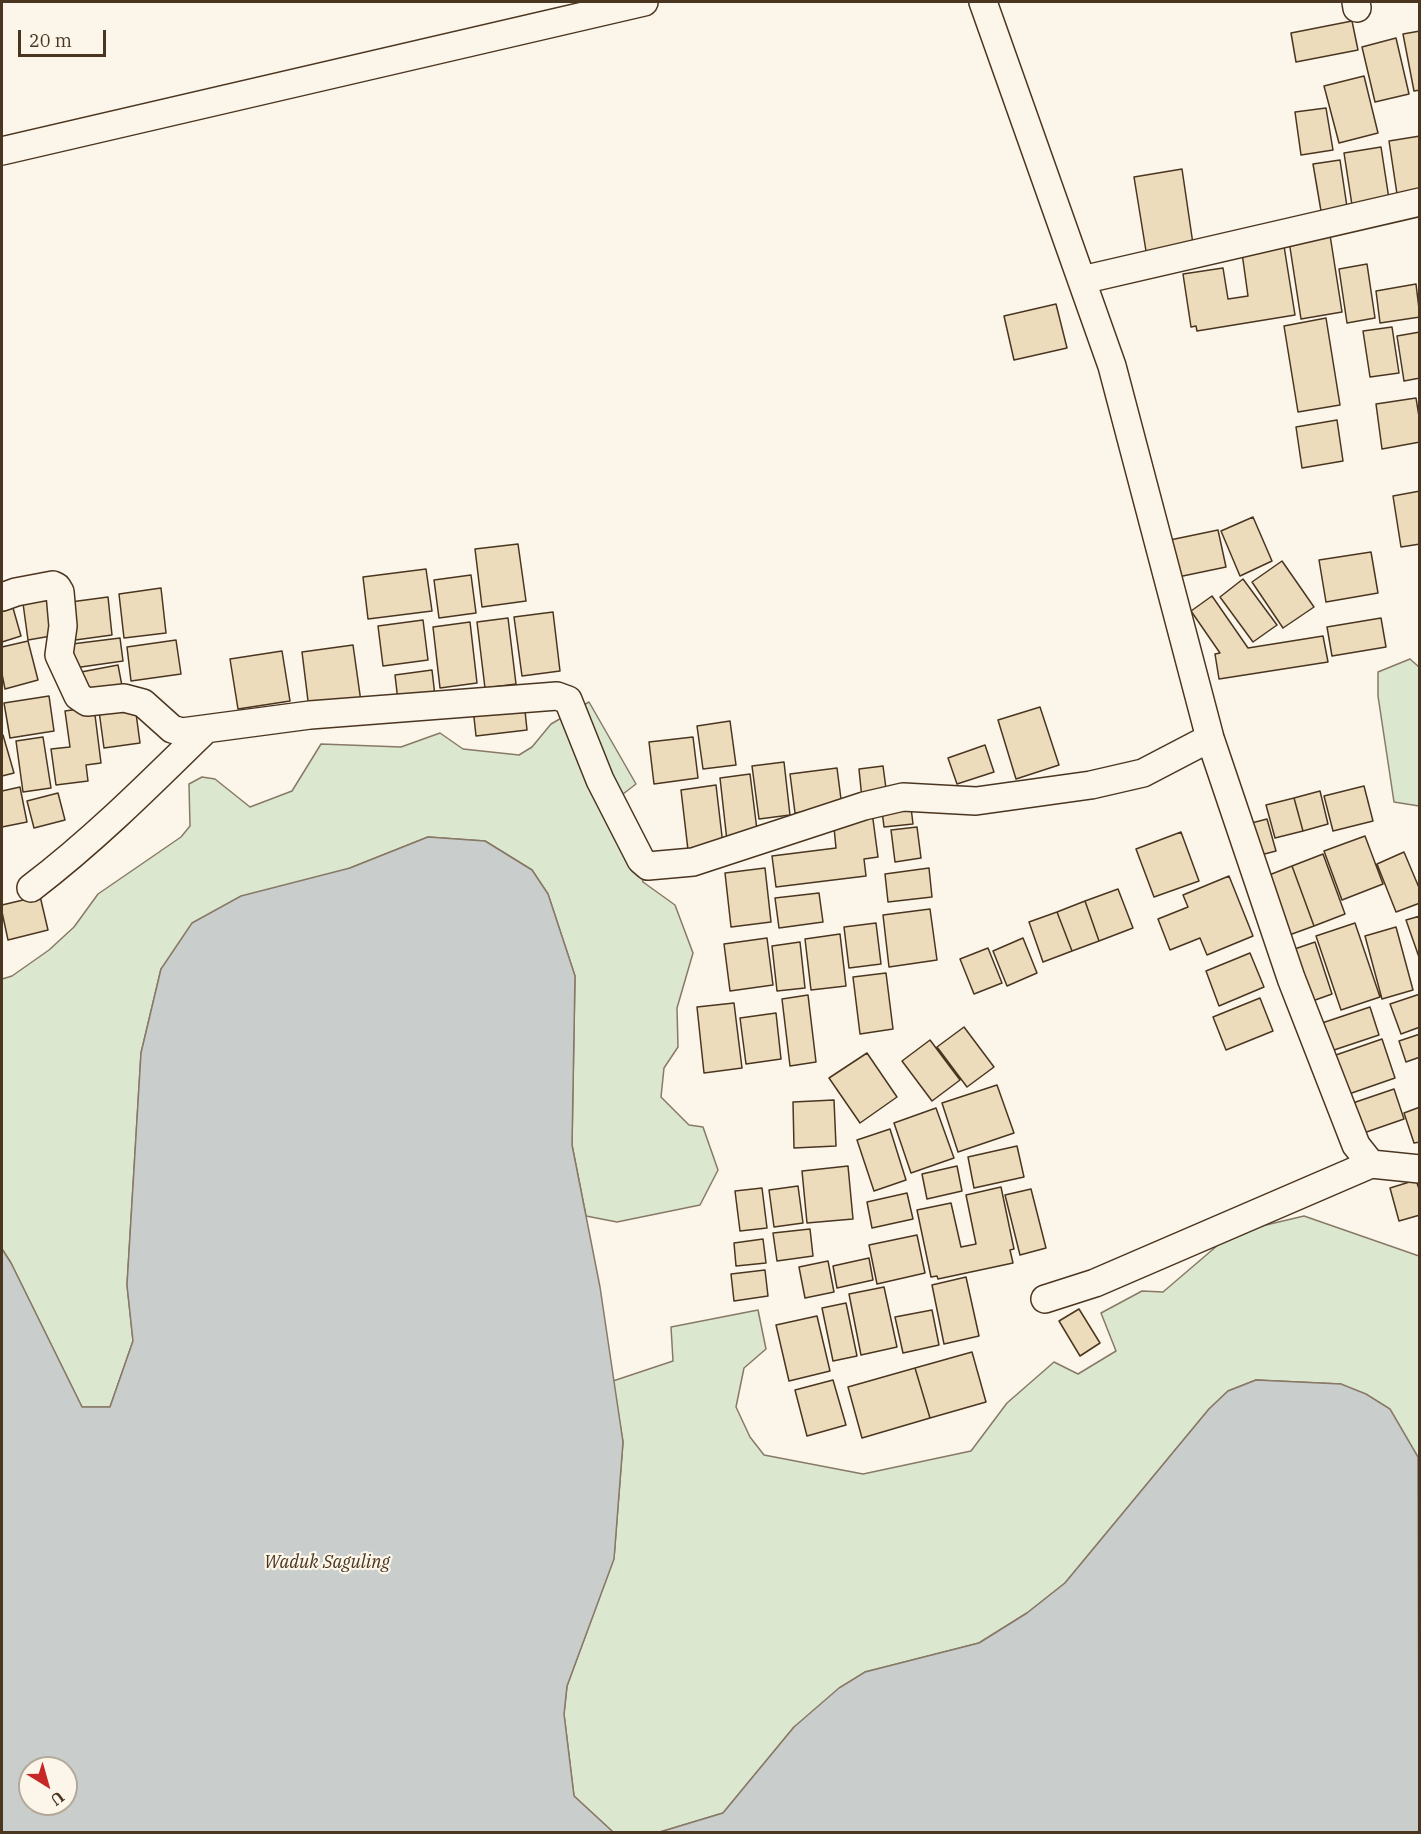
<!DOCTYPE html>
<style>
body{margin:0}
#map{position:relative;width:1421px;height:1834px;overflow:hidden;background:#fbf6e9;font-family:"IBM Plex Serif",serif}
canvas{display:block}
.frame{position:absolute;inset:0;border:3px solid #4a3520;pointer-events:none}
.north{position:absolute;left:18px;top:1756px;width:60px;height:60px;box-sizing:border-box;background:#fbf6e9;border:2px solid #b4a999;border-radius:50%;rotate:143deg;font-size:16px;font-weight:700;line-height:24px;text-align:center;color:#4a3520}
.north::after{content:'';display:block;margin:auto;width:21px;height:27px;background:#c62828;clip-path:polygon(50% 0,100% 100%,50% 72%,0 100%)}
.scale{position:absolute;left:18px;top:30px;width:88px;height:27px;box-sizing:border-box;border:3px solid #4a3520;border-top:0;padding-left:8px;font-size:18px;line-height:21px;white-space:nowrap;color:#4a3520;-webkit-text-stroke:4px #fbf6e9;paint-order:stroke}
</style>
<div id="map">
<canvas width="1421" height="1834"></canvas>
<div class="frame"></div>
<div class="north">U</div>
<div class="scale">20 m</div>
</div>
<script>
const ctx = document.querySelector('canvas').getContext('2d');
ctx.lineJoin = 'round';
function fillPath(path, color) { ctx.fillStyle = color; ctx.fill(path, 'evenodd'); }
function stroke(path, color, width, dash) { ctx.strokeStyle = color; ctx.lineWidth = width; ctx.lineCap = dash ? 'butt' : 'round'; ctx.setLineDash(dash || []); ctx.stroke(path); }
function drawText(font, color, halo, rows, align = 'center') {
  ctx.font = font + ' "IBM Plex Serif",serif'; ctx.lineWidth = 4.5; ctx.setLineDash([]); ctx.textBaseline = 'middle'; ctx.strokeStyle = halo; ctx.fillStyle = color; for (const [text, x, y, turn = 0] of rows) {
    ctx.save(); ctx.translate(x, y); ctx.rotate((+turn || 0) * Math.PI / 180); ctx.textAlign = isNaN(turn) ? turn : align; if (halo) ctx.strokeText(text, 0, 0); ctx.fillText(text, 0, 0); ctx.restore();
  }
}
const green = new Path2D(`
 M1410,659l9,8v139l-25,-4 -16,-106v-24z
 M589,702l47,82 -13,10 20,88 32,23 18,48 -16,55 1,39 -14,21 -3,29 28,28 14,2 15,43 -18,35 -83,17 -31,-6 -14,-71 3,-169 -27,-82 -16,-24 -47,-29 -57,-4 -78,31 -189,101 -20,84 -14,232 6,56 -23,66h-28l-71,-144 -9,-14v-270l10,-3 37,-26 25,-23 24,-33 83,-57 9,-11 -1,-42 13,-7 13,2 35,28 42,-16 29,-47 80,3 39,-14 23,16 56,6 13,-8 19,-23z
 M1304,1216l115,40v206l-1,-5 -77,-73 -85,-4 -28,11 -19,18 -144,174 -38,30 -48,30 -114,29 -71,55 -71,86 -63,19h-47l-39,-36 -10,-82 3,-28 47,-128 9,-116 -10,-61 60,-20 -2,-34 87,-17 8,39 -22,19 -8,39 14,30 14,18 99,19 108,-23 36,-48 47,-41 24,12 38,-23 -15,-38 41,-22 21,1 69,-59z`);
const water = new Path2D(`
 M428,837l57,4 47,29 16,24 27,82 -3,169 28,142 23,155 -9,117 -47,127 -3,28 10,82 39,36h-611v-583l9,14 71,144h28l23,-66 -6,-56 14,-232 20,-84 31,-46 49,-27 109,-28zM30,1768h36v36h-36z
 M1256,1380l85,4 25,10 24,15 28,48 1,375h-759l63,-19 71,-86 45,-39 26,-16 114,-29 48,-30 38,-30 144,-174 19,-18z`);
const building = new Path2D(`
 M1352,21l6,29 -62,12 -5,-29z
 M1420,31v59l-6,1 -11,-57z
 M1396,38l13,56 -34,8 -13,-55z
 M1364,76l14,57 -39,10 -15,-57z
 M1326,108l7,42 -32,5 -6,-43z
 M1420,136v54l-23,4 -8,-53z
 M1381,147l8,52 -37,6 -8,-52z
 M1340,160l7,47 -26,4 -8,-47z
 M1182,169l11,75 -47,7 -12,-74z
 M1330,235l12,77 -41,7 -12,-78z
 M1284,246l11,69 -98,16 -1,-5 -5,1 -8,-53 40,-6 5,31 20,-3 -6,-43z
 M1367,264l8,54 -28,5 -8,-54z
 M1416,284l4,33 -40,6 -4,-32z
 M1056,304l11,44 -53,12 -10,-44z
 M1326,318l14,87 -42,7 -14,-86z
 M1392,327l7,46 -29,4 -7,-46z
 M1420,332v46l-16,3 -7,-45z
 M1416,398l4,25v19l-38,7 -6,-45z
 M1337,420l6,41 -41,7 -6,-41z
 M1420,491v53l-19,3 -8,-51z
 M1253,517l19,44 -32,15 -19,-45z
 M1218,530l8,37 -48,10 -8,-37z
 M518,544l8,57 -44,6 -7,-58z
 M1371,552l7,41 -52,9 -7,-42z
 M1282,561l32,46 -31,21 -31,-46z
 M426,569l6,42 -64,8 -5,-42z
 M471,575l5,38 -37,5 -5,-38z
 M1243,579l34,46 -24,17 -33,-45z
 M161,588l5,45 -42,5 -5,-44z
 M50,591l7,44 -29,5 -6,-44z
 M1212,596l36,52 75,-12 5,26 -109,17 -4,-25 5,-1 -29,-42z
 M108,597l4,38 -44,6 -5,-38z
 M13,608l8,28 -19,6v-31z
 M553,612l7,59 -38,5 -8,-59z
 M508,618l8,66 -31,4 -8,-66z
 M1381,618l5,29 -54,9 -5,-29z
 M423,620l5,40 -45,6 -5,-40z
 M470,622l7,61 -37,5 -7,-61z
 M120,638l3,23 -56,8 -3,-24z
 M176,640l5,34 -50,7 -4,-34z
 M28,641l10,39 -33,9 -3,-15v-27z
 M353,645l8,57 -52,7 -7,-57z
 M282,651l8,50 -52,8 -8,-50z
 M118,665l5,26 -38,7 -4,-26z
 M432,670l3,26 -37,5 -3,-26z
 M49,696l5,35 -44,7 -6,-35z
 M524,701l3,29 -51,6 -3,-28z
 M135,706l5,37 -36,5 -5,-37z
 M94,707l7,56 -15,2 2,16 -32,4 -5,-36 19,-2 -5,-36z
 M1040,707l19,58 -43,14 -18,-59z
 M730,721l6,44 -33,4 -6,-43z
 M2,735h1l11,38 -12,3z
 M43,737l8,51 -28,4 -7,-51z
 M693,737l5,41 -44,6 -5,-42z
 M985,745l9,27 -37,12 -9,-26z
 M784,762l6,53 -31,4 -7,-53z
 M883,766l4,30 -25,3 -3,-30z
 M837,768l5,39 -47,6 -5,-39z
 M750,774l8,64 -31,3 -7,-63z
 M716,785l7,60 -35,5 -7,-60z
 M1364,786l9,35 -40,10 -9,-35z
 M20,787l7,35 -25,5v-36z
 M1320,791l8,33 -25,7 -9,-33z
 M58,793l7,27 -31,8 -7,-27z
 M1294,798l9,33 -28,7 -9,-33z
 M910,799l3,25 -29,3 -3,-24z
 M872,812l6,45 -14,2 2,17 -90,11 -4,-31 64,-8 -3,-31z
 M1267,819l9,32 -23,6 -9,-32z
 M917,827l4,31 -26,4 -4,-32z
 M1181,832l18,49 -45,16 -18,-48z
 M1365,836l18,48 -41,16 -18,-49z
 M1404,852l16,38v13l-24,9 -19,-48z
 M1323,854l22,60 -31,12 -22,-60z
 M1292,866l22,60 -33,12 -22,-59z
 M765,868l6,54 -40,5 -6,-54z
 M929,868l3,29 -44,5 -3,-28z
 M1229,876l24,60 -46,19 -7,-17 -30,12 -12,-31 30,-12 -5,-12z
 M1118,889l15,39 -34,13 -14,-40z
 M819,893l4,29 -44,6 -4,-30z
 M40,896l8,34 -40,10 -6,-28v-7z
 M1085,901l14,40 -27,10 -15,-39z
 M930,909l7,51 -48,7 -6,-52z
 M1057,912l15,39 -29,11 -14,-40z
 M1420,916v44l-14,-40z
 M876,923l5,41 -32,4 -5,-41z
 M1355,923l25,74 -39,13 -25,-74z
 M1396,927l17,63 -31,9 -17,-63z
 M840,934l6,52 -35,4 -6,-51z
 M767,938l6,47 -43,6 -6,-47z
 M1023,938l14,35 -30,13 -14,-35z
 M800,942l5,46 -28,3 -5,-45z
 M1315,942l17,52 -28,10 -18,-52z
 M988,948l14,35 -28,11 -14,-35z
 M1250,953l14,34 -45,19 -13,-35z
 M886,973l7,56 -33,5 -7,-57z
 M1420,994v33l-19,7 -11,-30z
 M808,995l8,67 -26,4 -8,-67z
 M1260,998l13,33 -47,19 -13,-33z
 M734,1003l8,65 -38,5 -7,-66z
 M1370,1007l9,28 -54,18 -9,-28z
 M776,1013l5,46 -35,5 -6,-46z
 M964,1027l30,40 -27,20 -30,-40z
 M1420,1034v23l-14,5 -7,-21z
 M1382,1039l13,39 -49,17 -13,-39z
 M930,1040l30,40 -28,21 -30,-40z
 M867,1053l30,44 -37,26 -31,-45z
 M997,1085l17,48 -56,19 -16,-49z
 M1394,1089l10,30 -49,17 -11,-30z
 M834,1100l2,46 -42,2 -1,-46z
 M1420,1107v35l-6,1 -10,-30z
 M936,1108l18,50 -43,15 -17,-50z
 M890,1129l16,51 -32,11 -17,-51z
 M1017,1146l7,31 -50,11 -6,-31z
 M848,1166l5,53 -46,4 -5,-52z
 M957,1166l5,25 -35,8 -5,-25z
 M1416,1180l4,12v23l-21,6 -9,-33z
 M798,1186l5,37 -29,4 -5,-37z
 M1001,1187l13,62 -4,1 3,13 -75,16 -1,-3 -6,1 -14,-67 34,-7 10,44 15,-3 -10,-49z
 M762,1188l5,40 -27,3 -5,-40z
 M1031,1189l15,59 -26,7 -15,-60z
 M907,1193l6,26 -41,9 -5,-26z
 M810,1229l3,27 -36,5 -4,-28z
 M917,1235l8,38 -48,11 -8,-39z
 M763,1239l3,24 -30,3 -2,-23z
 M869,1258l4,22 -36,8 -4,-22z
 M828,1261l6,31 -29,6 -6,-31z
 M765,1270l3,26 -34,5 -3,-27z
 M966,1277l13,59 -35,8 -12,-59z
 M884,1287l13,60 -36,8 -12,-61z
 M846,1303l11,53 -24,5 -11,-53z
 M1079,1309l21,34 -20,13 -21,-35z
 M932,1310l7,35 -36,8 -8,-36z
 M817,1316l13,55 -41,10 -13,-56z
 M972,1352l14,50 -56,16 -15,-50z
 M915,1368l15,50 -68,20 -14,-51z
 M833,1380l13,45 -39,11 -12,-46z`);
const street = new Path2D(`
 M983,2l129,364 98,372 81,240 65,167 15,19 49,5
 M1356,2l1,6
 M2,151l642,-149
 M1082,280l338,-78
 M2,597l14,-5 37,-7 4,2 3,5 3,34 -4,29 19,41 9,6 37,-4 19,5 29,26 10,3 128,-17 247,-19 11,4 32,80 41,80 7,6 45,-4 171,-56 39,-9 73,4 115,-16 52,-12 67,-35
 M31,888c63,-48 119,-104 175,-159
 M1045,1299l50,-16 276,-119`);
const waterNames = [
 ["Waduk Saguling",327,1563]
];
fillPath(green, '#dce7d0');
stroke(green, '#887966', 1.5);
fillPath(water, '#c9cecd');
stroke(water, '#887966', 1.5);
fillPath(building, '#ecdcbc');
stroke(building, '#4a3520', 1.5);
stroke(street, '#4a3520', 30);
stroke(street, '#fbf6e9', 27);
drawText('italic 18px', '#4a3520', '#fbf6e9', waterNames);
</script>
